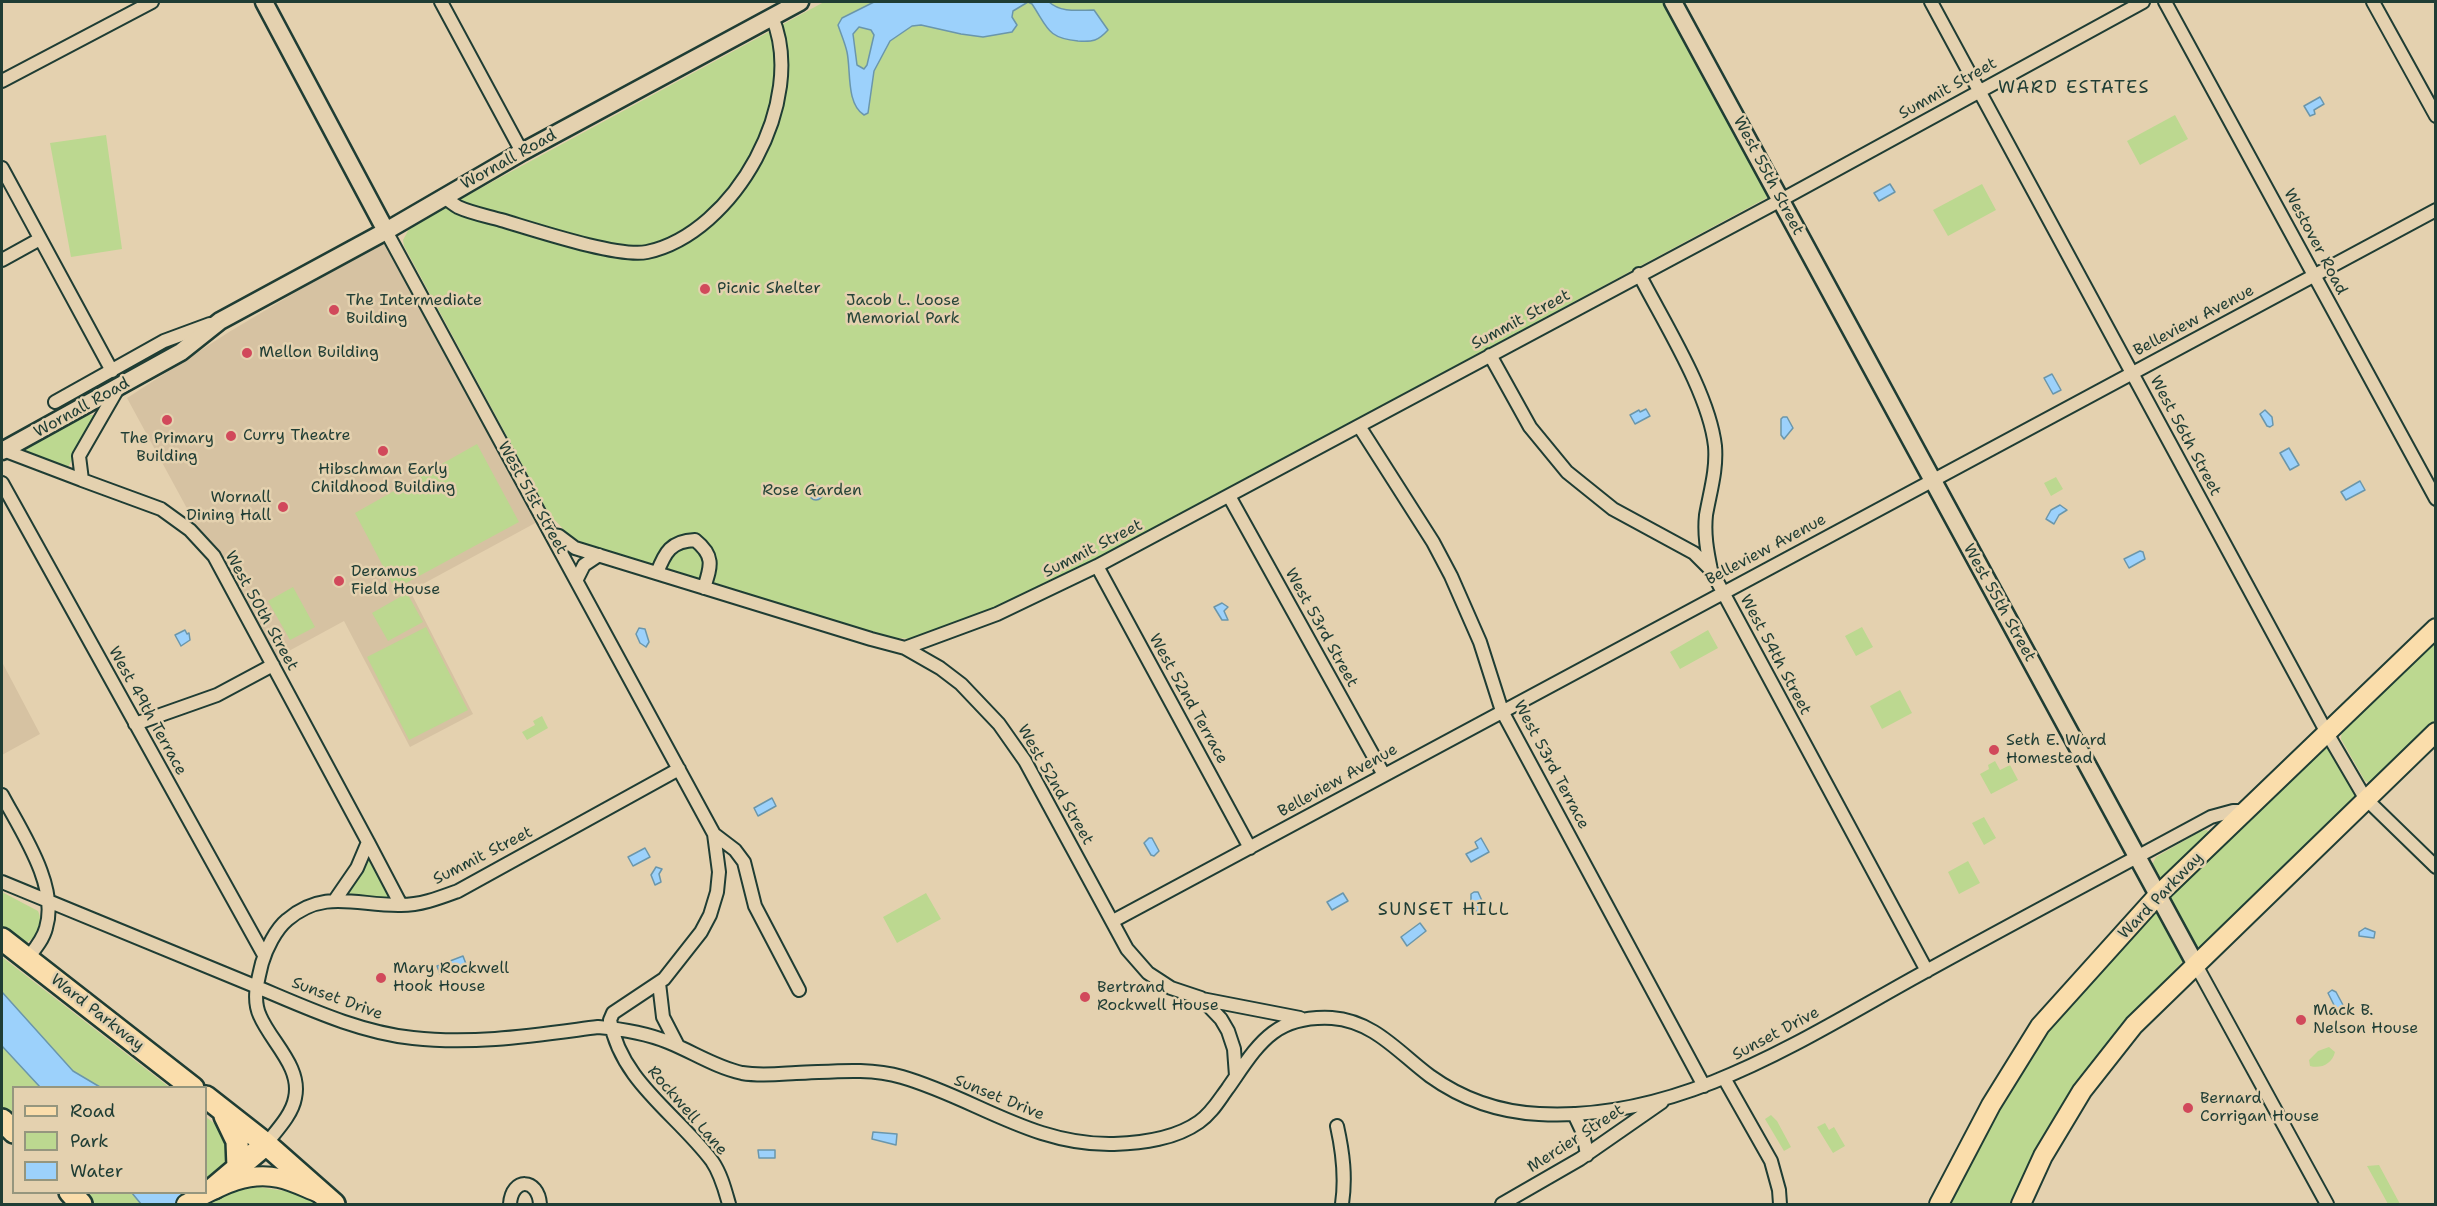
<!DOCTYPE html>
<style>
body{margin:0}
#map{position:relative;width:2437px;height:1206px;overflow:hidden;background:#e4d1af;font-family:"Shantell Sans",sans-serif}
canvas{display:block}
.frame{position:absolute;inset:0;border:3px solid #1f3d34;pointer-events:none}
.legend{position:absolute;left:12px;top:1086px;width:195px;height:108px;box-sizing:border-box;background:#e4d1af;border:2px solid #95967e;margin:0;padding:8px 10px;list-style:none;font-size:18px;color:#1f3d34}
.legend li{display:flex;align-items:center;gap:12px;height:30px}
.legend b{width:30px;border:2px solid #95967e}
</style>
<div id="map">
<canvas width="2437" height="1206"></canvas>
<div class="frame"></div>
<ul class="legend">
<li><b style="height:8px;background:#faddab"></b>Road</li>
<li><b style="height:16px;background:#bcd890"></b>Park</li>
<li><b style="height:16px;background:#9cd1fb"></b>Water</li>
</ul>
</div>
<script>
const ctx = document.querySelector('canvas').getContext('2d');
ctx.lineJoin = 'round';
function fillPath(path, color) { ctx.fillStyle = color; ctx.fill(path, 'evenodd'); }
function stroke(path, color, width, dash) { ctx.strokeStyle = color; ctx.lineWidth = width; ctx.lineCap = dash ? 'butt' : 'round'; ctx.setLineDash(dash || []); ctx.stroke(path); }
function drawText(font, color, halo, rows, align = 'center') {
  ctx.font = font + ' "Shantell Sans",sans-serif'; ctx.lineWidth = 5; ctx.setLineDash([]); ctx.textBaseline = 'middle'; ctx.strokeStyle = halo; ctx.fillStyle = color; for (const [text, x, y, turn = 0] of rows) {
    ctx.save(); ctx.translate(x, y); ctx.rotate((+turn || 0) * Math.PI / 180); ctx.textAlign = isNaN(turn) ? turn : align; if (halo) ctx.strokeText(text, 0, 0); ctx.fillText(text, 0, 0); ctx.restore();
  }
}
const built = new Path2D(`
 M385,239l154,282 -129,70 63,123 -63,33 -66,-126 -68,37 -60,-110 -20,-23 -69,-127 102,-66z
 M2,662l38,72 -38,21z`);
const green = new Path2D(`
 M824,2h842l104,194 -675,364 -102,50 -80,29 -29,-2 -298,-92 -18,-11 -19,-20 -145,-268 -1,-6 6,-11 61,-35z
 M2175,115l13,24 -48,26 -13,-24z
 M106,135l16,114 -51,8 -21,-114z
 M1982,184l14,26 -48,26 -15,-26z
 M87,415h6l2,5 -27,47 -5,2 -40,-16 1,-4z
 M477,444l42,78 -124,67 -40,-76z
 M2056,477l7,12 -12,7 -7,-13z
 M293,587l22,40 -25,13 -22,-39z
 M407,593l16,29 -35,19 -16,-28z
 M426,627l42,83 -59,30 -42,-83z
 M1862,627l11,20 -17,9 -11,-20z
 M1708,630l10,18 -38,21 -10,-17z
 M2435,641v81l-61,59 -4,2 -5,-2 -24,-42 1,-11z
 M1900,690l12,23 -30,16 -12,-23z
 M542,716l6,12 -21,12 -5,-8 13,-7 -2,-4z
 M2327,748l26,42 2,6 -3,5 -147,142 -4,4 -7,-2 -25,-46 1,-3 153,-147z
 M1995,761l5,9 10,-5 8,15 -27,14 -11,-20 9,-5 -1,-4z
 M1984,817l12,21 -12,7 -12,-22z
 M2207,830l3,4 -44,44 -7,-1 -7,-12 4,-8 45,-26z
 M371,853l24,48 -49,-3 -2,-4z
 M1968,861l12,22 -21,11 -11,-22z
 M2,892l36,19c6,13 -1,27 -14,33l-22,-14z
 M926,893l15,26 -44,24 -14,-26z
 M2153,912l6,3 23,42v5l-40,44 -129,198h-66l21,-44 78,-130z
 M2,957l167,130 -155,1 -1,32 -11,-13z
 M2329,1047l6,5c-3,12 -14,17 -25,14l-1,-6 9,-9z
 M1771,1115l6,6 14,26 -7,4 -19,-32z
 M206,1117l23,18 -1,29 -22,15z
 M1825,1123l4,7 5,-3 11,19 -12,7 -16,-26z
 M2379,1165l21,39h-12l-21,-38z
 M259,1187l32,5 26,12h-110l27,-13z
 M83,1193h100l-21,11h-68z`);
const water = new Path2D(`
 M874,2h175c12,11 30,8 45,8l14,20c-10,11 -15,12 -30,11 -31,-3 -30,-13 -46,-37l-4,-2 -15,9 -1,6 5,8 -5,7 -29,5 -22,-3 -40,-9 -9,1 -22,15 -16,30 -6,42 -4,2c-18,-11 -13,-45 -17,-63 -2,-9 -6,-18 -9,-27l4,-7zM859,27l12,3 3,5 -7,30 -3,4 -7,-4 -4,-31z
 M2320,97l4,7 -10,6 1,4 -5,2 -6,-10z
 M1890,184l5,8 -16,9 -5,-8z
 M2052,374l9,16 -8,4 -9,-16z
 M1646,409l4,7 -15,8 -5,-9 9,-5 1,2z
 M2265,410l7,7 1,8 -3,2 -3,-1 -7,-12z
 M1783,417h4l6,11 -9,11 -3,-4v-16z
 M2289,448l10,17 -9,5 -10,-17z
 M2360,481l5,9 -19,10 -5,-8z
 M809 493a7 7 0 1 1 14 0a7 7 0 1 1-14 0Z
 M2060,505l7,5 -8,5 -5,9 -8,-5 5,-9z
 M2140,551l3,1 2,7 -16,9 -5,-9z
 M1222,603l6,4 -4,4 4,9h-6l-8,-13z
 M639,628l6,1 4,13 -3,5 -6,-4 -4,-9z
 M185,630l2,4 2,-1 1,7 -9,6 -6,-11z
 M772,798l4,8 -18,10 -4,-8z
 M1149,838h3l7,13 -5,5 -3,-1 -7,-12z
 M1481,838l8,14 -18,10 -5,-8 12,-6 -3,-6z
 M645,848l5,9 -17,9 -5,-9z
 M656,867l6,2 -3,5 2,8 -6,3 -4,-10z
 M1474,892h4l5,11 -1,8 -5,2 -6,-13v-6z
 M1343,893l5,8 -16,9 -5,-8z
 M1420,923l6,8 -19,15 -6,-9z
 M2365,928l10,4 -1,6 -15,-2v-4z
 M463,956l3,8 -26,10 -3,-8z
 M2332,990l4,2 7,13 -1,4h-6l-8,-16z
 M2,992l71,79 27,16h-60l-38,-41z
 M873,1132l24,2 -1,11 -24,-6z
 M758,1150h17v8h-16z
 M132,1193h48l11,11h-50z`);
const street = new Path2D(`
 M441,2l81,150
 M1931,2l396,731 38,65 71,69
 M2165,2l271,497
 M2373,2l63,114
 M2,81l150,-79
 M2,168l110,203
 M443,196c5,4 10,8 15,11 13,6 29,9 43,13 31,9 117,38 146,32 88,-19 161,-152 125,-235
 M386,231l328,603 21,16 9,12 11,44 44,84
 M2,260l38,-21
 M1639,274c25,49 70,119 76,172 2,24 -5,46 -9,69 -2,19 1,36 5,55
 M1490,355l40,72 37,45 46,37 81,44 17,17 216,401
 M117,390l-38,66 3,24 79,29 29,21 24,26 154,286 -11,26 -22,32
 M55,402l109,-61 46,-17
 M1359,426l74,116 18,34 29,66 22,69 202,375
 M3,450l79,30
 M2,483l262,472
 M1229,496l155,279
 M553,535l6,1 16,12 296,91 34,9 35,20 21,16 38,40 26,37 102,188 21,24 23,15 30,10 20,21 7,12 6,18 2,27
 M1097,566l153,282
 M657,573c8,-21 14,-32 38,-33 20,16 16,26 9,48
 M577,579l7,-14 15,-10
 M905,648l92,-34 100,-48 684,-366 362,-198
 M135,724l82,-29 56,-30
 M2,795c19,36 57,91 44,133 -3,12 -12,22 -19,31
 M714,834l5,38 -2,20 -7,23 -9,17 -37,47 -51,34 -3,7c11,62 67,94 102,141 9,13 13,29 17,43
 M368,842l33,63
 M2,882c81,33 162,66 243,100 54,22 110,50 168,56 62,7 123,-3 185,-11 23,2 48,6 70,15 25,10 47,25 74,31 18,3 36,1 54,0 35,-1 72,-6 106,4 73,21 131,69 212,67 29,-1 61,-5 85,-22 13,-9 20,-22 29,-34 30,-43 45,-73 104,-70 42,3 67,35 98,58 32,23 69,36 109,38 144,8 268,-78 389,-144 94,-52 189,-102 283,-153l22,-6h13
 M1113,921l1323,-711
 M2196,965l131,239
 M659,983l4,34 15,29
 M1202,999l98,19
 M1724,1078l47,83 8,29 1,14
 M1574,1114l9,19 4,22
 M1337,1126c6,27 9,51 5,78
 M266,1144c10,-13 26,-29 29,-46 7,-31 -24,-56 -35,-82 -8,-17 -2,-36 2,-53 4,-14 14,-34 25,-43 37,-32 71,-14 114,-15 20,0 38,-7 57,-14l221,-122
 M510,1204c2,-27 28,-26 30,0
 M1502,1204l78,-45 82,-57`);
const secondary = new Path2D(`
 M264,2l122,229
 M1673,2l523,963
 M2,451l179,-99 39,-31 166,-90 136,-79 278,-150`);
const primary = new Path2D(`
 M186,1204c29,-15 59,-34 93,-26 14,3 27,10 40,15
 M1939,1204l52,-99 49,-79 118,-131 278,-267
 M2021,1204l22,-48 39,-65 52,-66 302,-293`);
const highway = new Path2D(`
 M2,939l191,149
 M206,1097l60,47 68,60
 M225,1116l12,25 1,26
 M2,1120l12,12
 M214,1188l52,-44
 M70,1192l11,12`);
const markers = [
 [705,289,6,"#d1495b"],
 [334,310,6,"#d1495b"],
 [247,353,6,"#d1495b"],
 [167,420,6,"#d1495b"],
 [231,436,6,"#d1495b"],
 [383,451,6,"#d1495b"],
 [283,507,6,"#d1495b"],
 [339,581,6,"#d1495b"],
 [1994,750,6,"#d1495b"],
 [381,978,6,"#d1495b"],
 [1085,997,6,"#d1495b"],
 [2301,1020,6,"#d1495b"],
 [2188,1108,6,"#d1495b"]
];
const streetNames = [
 ["Summit Street",1948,89,-29],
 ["Wornall Road",509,160,-29],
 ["West 55th Street",1768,176,62],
 ["Westover Road",2315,242,62],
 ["Summit Street",1521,320,-28],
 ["Belleview Avenue",2194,321,-28],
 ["Wornall Road",82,408,-29],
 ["West 56th Street",2185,436,62],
 ["West 51st Street",532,498,61],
 ["Summit Street",1093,549,-27],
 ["Belleview Avenue",1766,550,-28],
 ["West 55th Street",1999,603,61],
 ["West 50th Street",261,611,61],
 ["West 53rd Street",1321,628,61],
 ["West 54th Street",1775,655,62],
 ["West 52nd Terrace",1188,699,61],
 ["West 49th Terrace",147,711,61],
 ["West 53rd Terrace",1551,765,62],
 ["Belleview Avenue",1338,781,-29],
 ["West 52nd Street",1055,785,60],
 ["Summit Street",483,856,-27],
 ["Ward Parkway",2161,896,-46],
 ["Sunset Drive",337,999,20],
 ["Ward Parkway",97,1013,38],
 ["Sunset Drive",1776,1034,-28],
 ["Sunset Drive",999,1098,22],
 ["Rockwell Lane",687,1111,49],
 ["Mercier Street",1576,1139,-33]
];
const poiNames = [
 ["Picnic Shelter",717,289],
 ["The Intermediate",346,301],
 ["Building",346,319],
 ["Mellon Building",259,353],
 ["Curry Theatre",243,436],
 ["The Primary",167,439,"center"],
 ["Building",167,457,"center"],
 ["Hibschman Early",383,470,"center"],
 ["Childhood Building",383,488,"center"],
 ["Wornall",271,498,"right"],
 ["Dining Hall",271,516,"right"],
 ["Deramus",351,572],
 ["Field House",351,590],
 ["Seth E. Ward",2006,741],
 ["Homestead",2006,759],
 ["Mary Rockwell",393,969],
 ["Hook House",393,987],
 ["Bertrand",1097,988],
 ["Rockwell House",1097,1006],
 ["Mack B.",2313,1011],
 ["Nelson House",2313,1029],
 ["Bernard",2200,1099],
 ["Corrigan House",2200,1117]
];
const parkNames = [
 ["Jacob L. Loose",903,301],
 ["Memorial Park",903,319],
 ["Rose Garden",812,491]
];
const neighbourhoodNames = [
 ["WARD ESTATES",2074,88],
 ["SUNSET HILL",1444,910]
];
fillPath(built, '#d6c2a2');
fillPath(green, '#bcd890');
fillPath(water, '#9cd1fb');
stroke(water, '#6a96ab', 1.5);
stroke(street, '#1f3d34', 16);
stroke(secondary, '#1f3d34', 21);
stroke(primary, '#1f3d34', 22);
stroke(highway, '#1f3d34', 26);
stroke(street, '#e4d1af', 12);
stroke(secondary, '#e4d1af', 16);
stroke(primary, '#faddab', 18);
stroke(highway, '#faddab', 21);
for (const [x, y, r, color] of markers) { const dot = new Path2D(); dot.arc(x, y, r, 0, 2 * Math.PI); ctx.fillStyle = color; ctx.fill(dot); stroke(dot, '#e4d1af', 2); }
drawText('16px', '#1f3d34', '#e4d1af', streetNames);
drawText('16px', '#1f3d34', '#e4d1af', poiNames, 'left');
drawText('16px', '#274539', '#e4d1af', parkNames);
ctx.letterSpacing = '1.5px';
drawText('18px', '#1f3d34', '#e4d1af', neighbourhoodNames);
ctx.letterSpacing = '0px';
</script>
